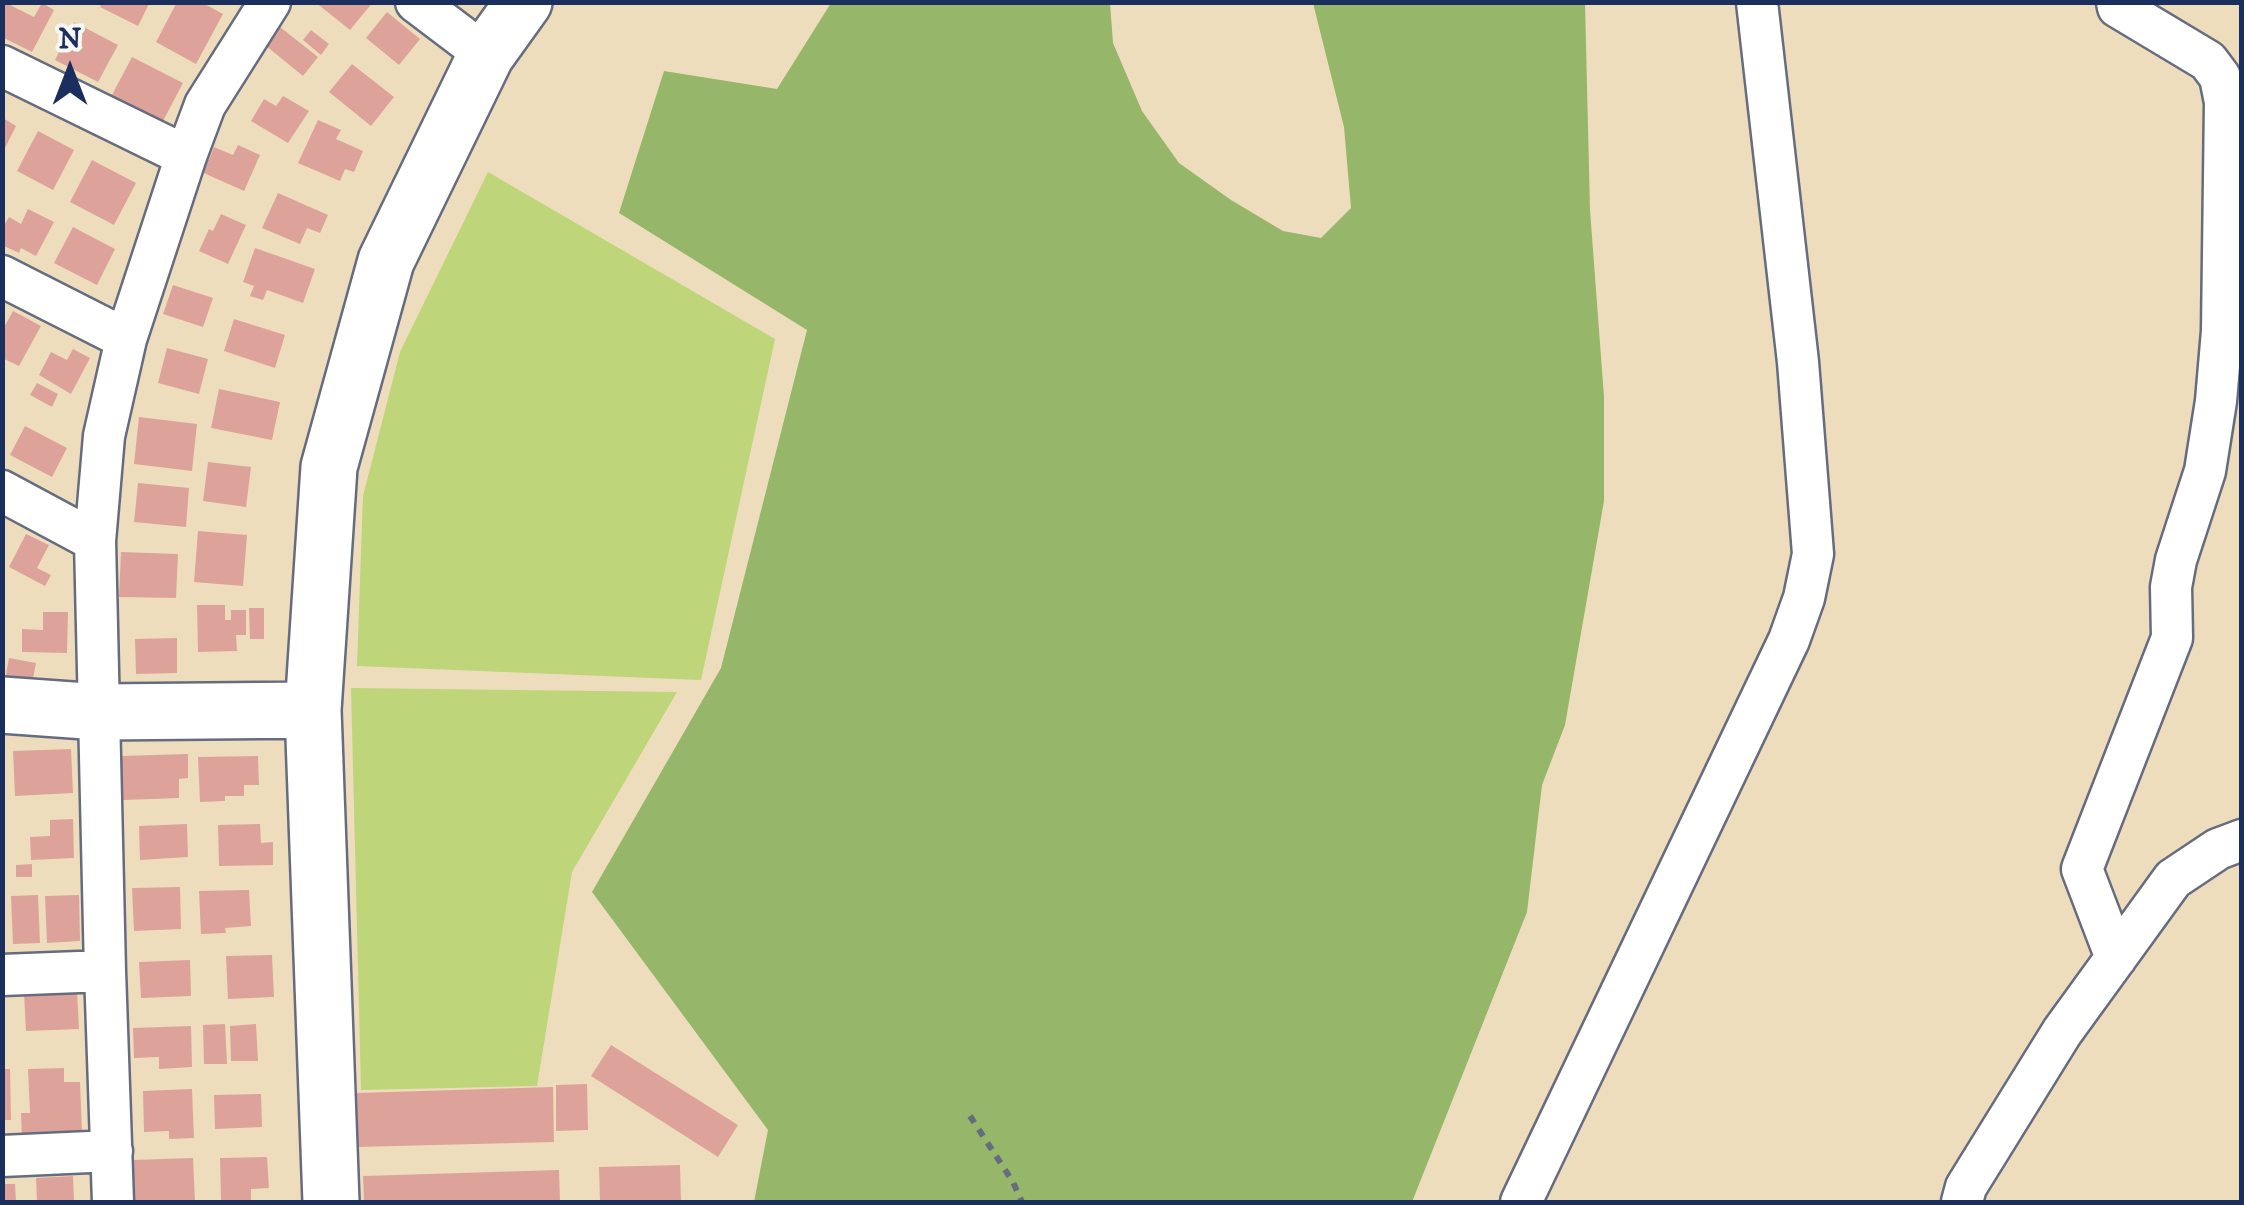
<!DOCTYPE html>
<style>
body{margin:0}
#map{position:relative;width:2244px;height:1205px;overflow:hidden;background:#eeddbc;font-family:"IM FELL DW Pica",serif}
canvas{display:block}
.frame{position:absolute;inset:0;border:5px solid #1b2f5e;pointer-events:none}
.north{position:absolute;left:20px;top:20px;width:100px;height:100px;-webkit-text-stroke:8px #f6f6f2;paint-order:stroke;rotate:0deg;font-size:28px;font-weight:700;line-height:40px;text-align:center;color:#1b2f5e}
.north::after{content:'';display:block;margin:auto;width:35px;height:45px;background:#1b2f5e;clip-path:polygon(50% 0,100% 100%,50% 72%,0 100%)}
</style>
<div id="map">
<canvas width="2244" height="1205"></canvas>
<div class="frame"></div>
<div class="north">N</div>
</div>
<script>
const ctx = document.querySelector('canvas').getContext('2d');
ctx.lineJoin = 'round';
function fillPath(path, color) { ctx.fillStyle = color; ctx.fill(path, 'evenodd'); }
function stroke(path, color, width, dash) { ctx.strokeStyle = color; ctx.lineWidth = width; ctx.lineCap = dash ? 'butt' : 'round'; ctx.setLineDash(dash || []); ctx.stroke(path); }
const green = new Path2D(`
 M488,172l287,167 -74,341 -344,-14 6,-170 37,-144z
 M351,688l326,4 -105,180 -35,214 -176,4z`);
const forest = new Path2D(`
 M831,3h279l3,40 29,68 37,52 52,37 52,31 38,7 30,-30 -7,-81 -31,-124h272l5,207 14,187v104l-39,224 -23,60 -15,127 -115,290h-658l14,-72 -176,-238 129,-224 86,-338 -188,-117 45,-142 113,18z`);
const building = new Path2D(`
 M102,2h48l-12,24 -38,-19z
 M177,2h24l22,12 -27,50 -40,-22z
 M315,2h58l-23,28z
 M6,3l28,14 8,-14 12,7 -22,42 -30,-15v-28z
 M387,12l33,27 -21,26 -33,-27z
 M74,22l44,23 -20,37 -43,-22z
 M275,23l43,34 -15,19 -43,-35z
 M311,30l18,14 -8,11 -18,-15z
 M132,57l51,26 -20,38 -51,-26z
 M352,64l42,33 -23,29 -42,-34z
 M283,96l26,15 -21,32 -37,-22 13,-22 12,7z
 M3,118l13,8 -13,26z
 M318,120l23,10 -5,9 27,12 -9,21 -9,-3 -5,12 -42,-18z
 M38,131l36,19 -21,40 -36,-19z
 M238,145l22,10 -16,36 -47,-21 6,-13 6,3 5,-13 19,8z
 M92,160l44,23 -22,42 -44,-23z
 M278,193l50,22 -8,18 -13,-5 -7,16 -38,-16z
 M28,209l26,13 -18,34 -15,-8 -2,5 -17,-8v-16l7,-12 12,7z
 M221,214l25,11 -18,39 -29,-13 10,-22 4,2z
 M73,227l42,22 -18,36 -43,-22z
 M255,248l60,21 -12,34 -36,-13 -4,10 -13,-4 4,-10 -11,-4z
 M173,285l40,13 -10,29 -40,-13z
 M13,311l28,15 -22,40 -17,-8v-27z
 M234,319l51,16 -10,33 -51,-17z
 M167,348l41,11 -9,35 -41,-11z
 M73,349l17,9 -19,36 -32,-19 12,-23 16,8z
 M37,383l21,11 -6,13 -22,-12z
 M219,389l61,13 -8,38 -61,-12z
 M139,417l58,7 -5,47 -58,-7z
 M25,426l42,22 -15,29 -42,-22z
 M208,462l43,5 -5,40 -43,-6z
 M138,483l51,5 -3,39 -52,-5z
 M198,531l49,4 -4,51 -49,-4z
 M26,534l23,11 -12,23 14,7 -6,11 -36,-19z
 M121,552l57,2 -2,44 -57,-1z
 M197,605h28v15h6v-10h15v25h-10l1,16 -39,1z
 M249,608h15v31h-14z
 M43,612h25l-1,41 -45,-1v-23l21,1z
 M177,638v35l-41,1 -1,-35z
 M9,658l27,5 -4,21 -27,-5z
 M71,749l2,44 -58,3 -2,-45z
 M188,754v24l-9,1v19l-56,2 -2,-44z
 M258,756l1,29h-15v11h-19v5l-25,1 -2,-45z
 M73,819l1,39 -43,2 -1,-23 20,-1v-16z
 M187,824l1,33 -48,3 -1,-34z
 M260,824l1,19 12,-1v23l-54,1 -1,-41z
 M32,864v13h-16v-12z
 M180,887l1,42 -47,2 -2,-43z
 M249,890l2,36 -26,2 1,5 -25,1 -2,-43z
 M38,895l2,48 -27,1 -2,-48z
 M79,895l1,46 -33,2 -2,-47z
 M272,955l2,42 -46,2 -2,-43z
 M190,960l1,36 -50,2 -2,-36z
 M77,991l2,38 -53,2 -2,-38z
 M225,1024l2,40h-23l-1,-39z
 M256,1024l2,37h-27l-1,-35z
 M191,1026l1,41 -33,2v-12l-25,1 -1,-30z
 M611,1045l127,80 -20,32 -127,-81z
 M64,1068v14h16l2,49 -44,1v8l-16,1 -1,-28h9l-2,-44z
 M2,1069h8l1,51h-9z
 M587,1084l1,46 -32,1v-46z
 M553,1087l1,55 -197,5 -1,-54z
 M192,1089l2,49 -25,1v-8l-25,1 -1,-41z
 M261,1094l1,33 -47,2 -1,-34z
 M267,1157l2,31 -18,1v11l-30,1 -1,-43z
 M193,1158l2,44h-62l-2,-42z
 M680,1165l1,37h-81l-1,-35z
 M559,1170l1,32h-196l-1,-26z
 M73,1176l1,26h-37l-1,-24z
 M2,1184h13l1,18h-14z`);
const path = new Path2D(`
 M970,1116l43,66 9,20`);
const street = new Path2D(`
 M416,2l70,53
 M2,66l184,90
 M2,276l124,63
 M2,491l93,50
 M2116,958l-34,-89 90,-231 -1,-51 5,-27 29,-89 11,-70 6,-70 3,-229 -5,-25 -12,-16 -90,-54 -1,-5
 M2,975l103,-4
 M2,1156l110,-5
 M113,1202l-8,-231 -10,-430 9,-105 22,-97 60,-183 19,-51 65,-103
 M1521,1202l268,-562 15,-42 9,-44 -15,-192 -41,-360
 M1962,1202l4,-15 96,-155 111,-153 45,-30 24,-9`);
const secondary = new Path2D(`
 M2,705l98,7 213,-2
 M331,1202l-18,-492 16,-243 57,-206 100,-206 38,-53`);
fillPath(green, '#bed579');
fillPath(forest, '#96b669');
fillPath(building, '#dda39b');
stroke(street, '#656c7f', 45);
stroke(secondary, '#656c7f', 60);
stroke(path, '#656c7f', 6, [8, 8]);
stroke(street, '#fff', 40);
stroke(secondary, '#fff', 55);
</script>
